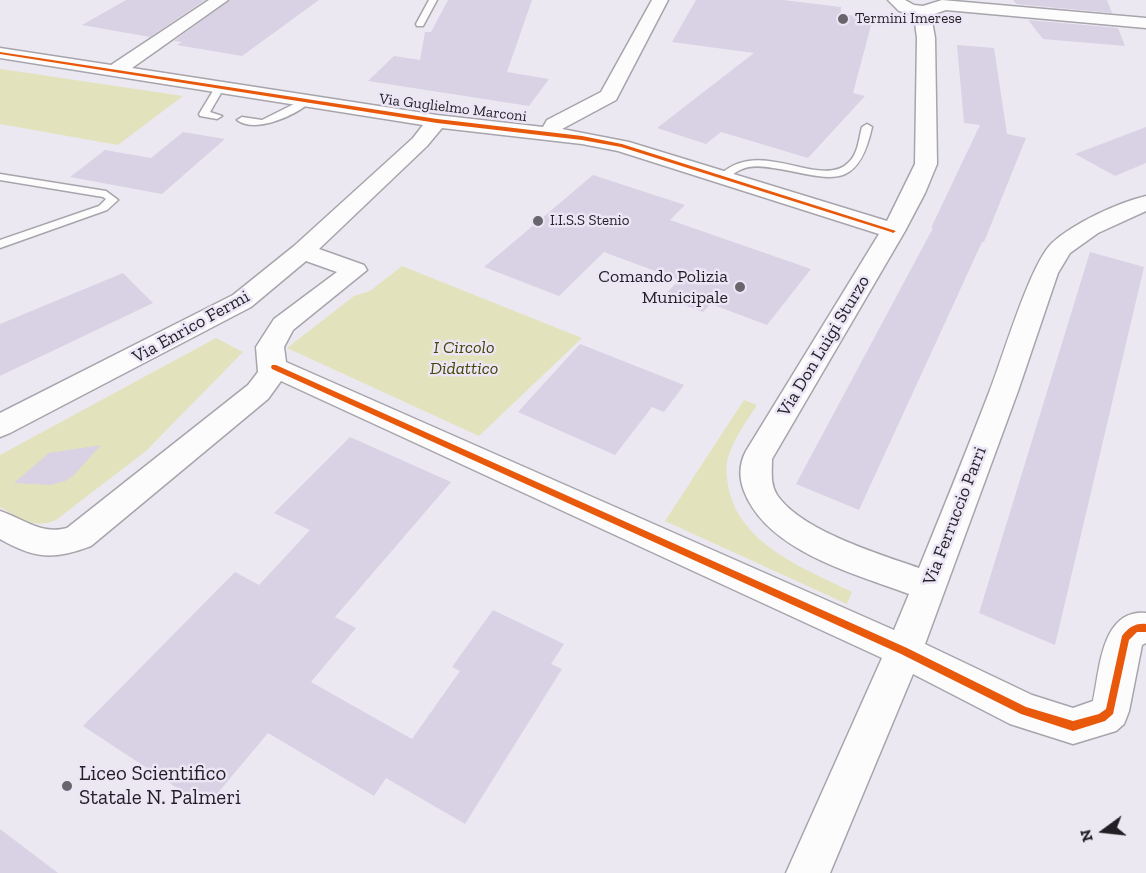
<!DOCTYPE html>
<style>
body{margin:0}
#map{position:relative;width:1146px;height:873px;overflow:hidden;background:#ece8f2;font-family:"Zilla Slab",serif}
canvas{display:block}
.north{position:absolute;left:1074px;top:801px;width:60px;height:60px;-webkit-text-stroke:4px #ebe5f5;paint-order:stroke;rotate:255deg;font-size:16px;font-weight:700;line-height:24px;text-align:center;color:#221f25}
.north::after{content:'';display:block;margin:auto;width:21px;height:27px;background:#221f25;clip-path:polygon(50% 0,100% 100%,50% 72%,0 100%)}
</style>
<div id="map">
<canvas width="1146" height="873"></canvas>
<div class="north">N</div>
</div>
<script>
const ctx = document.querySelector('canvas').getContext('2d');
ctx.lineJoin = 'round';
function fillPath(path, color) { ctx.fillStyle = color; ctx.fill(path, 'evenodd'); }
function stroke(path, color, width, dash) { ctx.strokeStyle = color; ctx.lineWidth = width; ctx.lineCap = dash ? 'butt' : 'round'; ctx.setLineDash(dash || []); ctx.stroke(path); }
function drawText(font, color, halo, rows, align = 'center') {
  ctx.font = font + ' "Zilla Slab",serif'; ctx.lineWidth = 5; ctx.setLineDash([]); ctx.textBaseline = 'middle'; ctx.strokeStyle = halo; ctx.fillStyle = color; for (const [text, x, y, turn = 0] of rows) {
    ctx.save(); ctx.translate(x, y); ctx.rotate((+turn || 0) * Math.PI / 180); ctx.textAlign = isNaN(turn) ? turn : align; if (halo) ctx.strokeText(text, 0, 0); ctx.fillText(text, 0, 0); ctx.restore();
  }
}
const green = new Path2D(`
 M0,69h1l182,27 -65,49 -118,-21z
 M402,266l180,72 -103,98 -192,-88 67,-52 16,-5z
 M216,338l27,14 -97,99 -90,69c-22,10 -36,-2 -56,-13v-52z
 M744,400l13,5c-10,16 -24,34 -29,53 -3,10 -1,21 1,32 13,56 77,79 123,102l-5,12 -182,-83z`);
const building = new Path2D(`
 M126,0h79l-55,37 -68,-12z
 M230,0h89l-77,56 -65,-11 5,-3 -8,-1z
 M448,0h84l-25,72 42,7 -20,27 -161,-25 26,-25 26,4 5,-28h6z
 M696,0h87l58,7v7l32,4 -20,75 12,3 -57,62 -87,-26 -15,12 -49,-16 97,-75 -82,-11z
 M1013,0h94l5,13 -96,-9z
 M1028,20l90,8 7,18 -82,-7z
 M957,45l37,3 13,86 19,4 -42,104h-2l-123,268 -63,-26 137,-256h-2l49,-103 -16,-2z
 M1146,127v36l-31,13 -40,-22z
 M183,132l42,7 -63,55 -92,-17 35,-27 46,8z
 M593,175l92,30 -15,15 141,49 -44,56 -56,-21 -8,8 -40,-15 16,-17 -75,-28 -45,44 -75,-29z
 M1090,252l54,15 -89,378 -76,-32z
 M123,273l30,30 -153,73v-52z
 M580,344l104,41 -20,27 -12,-5 -37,48 -97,-43z
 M350,437l101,45 -116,135 21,11 -45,54 101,57 48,-68 -8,-4 41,-57 71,34 -13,20 11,5 -97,155 -79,-46 -12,18 -106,-63 -62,74 -123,-81 152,-154 24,13 51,-55 -36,-17z
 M101,445l-28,31 -8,5 -15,4 -36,-2 35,-30z
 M0,829l58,44h-58z`);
const service = new Path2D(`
 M429,0h8l-14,26h-6l-1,-2z
 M216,86l8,2 -14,24 12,4 -5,3 -17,-3 -1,-2z
 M304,99l8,2c-16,14 -56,33 -75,19l5,-3 20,3z
 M867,124l5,3c-15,69 -45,49 -99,41 -11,-2 -23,-3 -33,2 -5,2 -10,7 -14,11h-8l-2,-2c41,-47 104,13 133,-17 9,-8 10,-24 13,-35z
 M0,174l106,17 12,9 -11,10 -107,38v-8l99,-34 7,-7 -3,-2 -103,-17z`);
const minor = new Path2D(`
 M209,0h19l-96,68 305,47 106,12 4,-7 54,-28 51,-92h16l-52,100 -54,29 67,13 258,79 28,-57 2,-126 -3,-23 -15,-4 -11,-11h17l9,5 9,1 19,-6 204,18v10l-200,-18 -15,5 4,23 2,126 -12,29 -20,38 -133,228c0,13 -2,25 5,36 25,36 102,59 142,73 24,-59 48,-118 71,-178 13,-33 40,-126 62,-147 22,-20 65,-40 94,-47v15l-48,22 -28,20 -12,20 -40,118 -93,253 107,51 41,13 20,-7c7,-31 8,-92 53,-88v30l-4,2 -13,66 -5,13 -8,7 -43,13 -63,-20 -97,-50 -83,199h-44l96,-215 -601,-277 -13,18 -177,147c-37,14 -56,13 -91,-7v-28c24,8 41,24 67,17l181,-143 10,-13 -2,-25 18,-28 63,-47 -31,-11 -55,46 -241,126 -10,4v-24l233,-118 61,-49 119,-108 10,-13 -423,-67v-10l111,17zM442,128l140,16 36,7 261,83 -133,217c-7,13 -7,27 -2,40 23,60 109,82 165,103l-15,36 -608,-268 -2,-15 9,-17 74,-60 -3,-5 -45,-16 108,-103z`);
const cycleway = new Path2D(`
 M0,52l437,67 145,17 40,8 274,87 -3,2 -2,-1 -270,-85 -39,-7 -145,-17 -437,-69z
 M272,365h4l631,283 119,59 47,14 26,-7 7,-5 16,-73c6,-8 13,-13 24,-12v8h-9l-8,8 -16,74 -8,7 -32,10 -52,-17 -120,-60 -629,-285 -1,-2z`);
const markers = [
 [843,19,6,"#69656d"],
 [538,221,6,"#69656d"],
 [740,287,6,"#69656d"],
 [67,786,6,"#69656d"]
];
const farPoinames = [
 ["Termini Imerese",855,19],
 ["I.I.S.S Stenio",550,221]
];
const farStreetnames = [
 ["Via Guglielmo Marconi",453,108,7]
];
const poiNames = [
 ["Comando Polizia",728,277],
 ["Municipale",728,298]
];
const streetNames = [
 ["Via Enrico Fermi",191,327,-29],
 ["Via Don Luigi Sturzo",824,346,-59],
 ["Via Ferruccio Parri",955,516,-69]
];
const parkNames = [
 ["I Circolo",464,348],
 ["Didattico",464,369]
];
const nearPoinames = [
 ["Liceo Scientifico",79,774],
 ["Statale N. Palmeri",79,798]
];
fillPath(green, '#e2e3bc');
fillPath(building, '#d9d1e4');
stroke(service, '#a7a4ab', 3);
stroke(minor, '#a7a4ab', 3);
fillPath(service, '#fcfcfd');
fillPath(minor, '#fcfcfd');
fillPath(cycleway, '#e8590c');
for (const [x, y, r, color] of markers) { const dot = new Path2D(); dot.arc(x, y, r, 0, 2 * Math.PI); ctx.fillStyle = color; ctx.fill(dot); stroke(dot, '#ebe5f5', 2); }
drawText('15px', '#221f25', '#ebe5f5', farPoinames, 'left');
drawText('15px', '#221f25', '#ebe5f5', farStreetnames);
drawText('18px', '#221f25', '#ebe5f5', poiNames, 'right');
drawText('18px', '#221f25', '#ebe5f5', streetNames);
drawText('italic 18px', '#454706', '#ebe5f5', parkNames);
drawText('21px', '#221f25', '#ebe5f5', nearPoinames, 'left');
</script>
